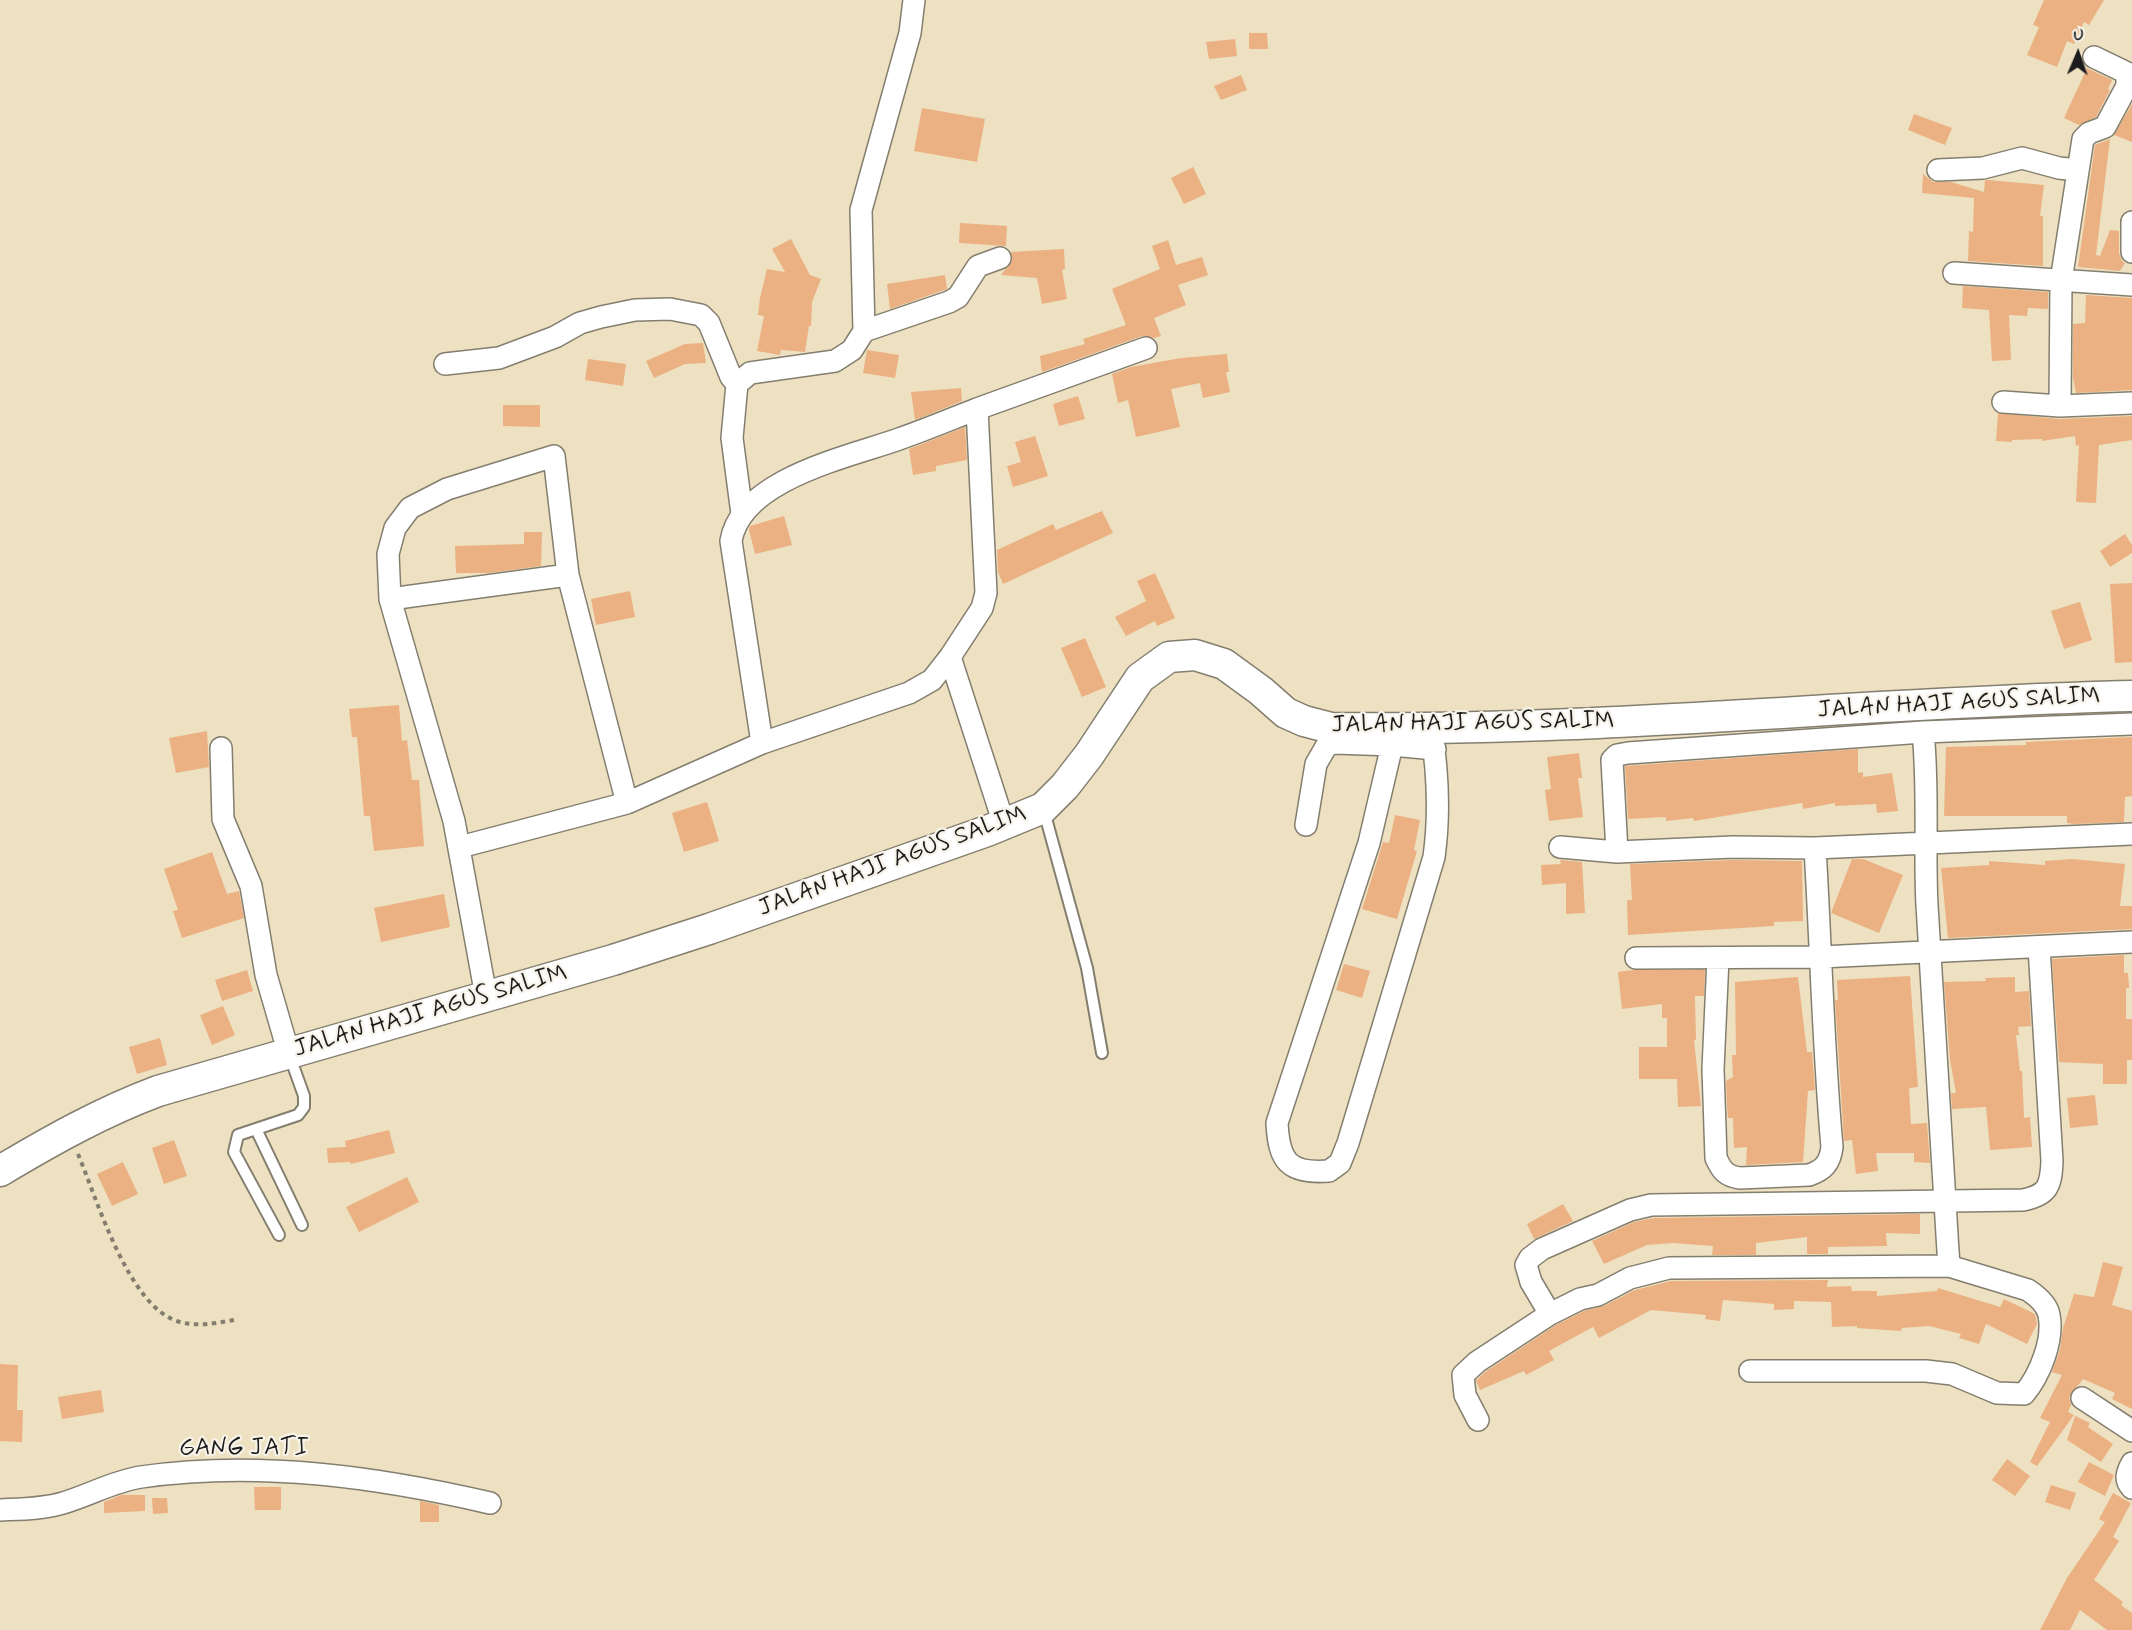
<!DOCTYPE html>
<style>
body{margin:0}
#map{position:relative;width:2132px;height:1630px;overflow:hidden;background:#ede1c2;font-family:Mynerve,sans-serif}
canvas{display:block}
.north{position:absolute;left:2048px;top:24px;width:60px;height:60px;-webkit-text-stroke:4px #f7f3e8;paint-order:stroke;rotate:2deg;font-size:16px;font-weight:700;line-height:24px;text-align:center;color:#1c1c1c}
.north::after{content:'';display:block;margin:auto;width:21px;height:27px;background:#1c1c1c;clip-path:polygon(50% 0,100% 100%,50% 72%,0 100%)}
</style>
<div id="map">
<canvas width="2132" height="1630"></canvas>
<div class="north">U</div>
</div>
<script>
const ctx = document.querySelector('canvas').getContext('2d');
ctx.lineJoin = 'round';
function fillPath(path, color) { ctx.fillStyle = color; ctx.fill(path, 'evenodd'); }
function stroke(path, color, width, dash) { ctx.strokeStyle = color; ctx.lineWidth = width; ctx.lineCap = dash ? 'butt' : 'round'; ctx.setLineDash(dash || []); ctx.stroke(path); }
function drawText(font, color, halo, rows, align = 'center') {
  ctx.font = font + ' Mynerve,sans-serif'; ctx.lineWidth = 4.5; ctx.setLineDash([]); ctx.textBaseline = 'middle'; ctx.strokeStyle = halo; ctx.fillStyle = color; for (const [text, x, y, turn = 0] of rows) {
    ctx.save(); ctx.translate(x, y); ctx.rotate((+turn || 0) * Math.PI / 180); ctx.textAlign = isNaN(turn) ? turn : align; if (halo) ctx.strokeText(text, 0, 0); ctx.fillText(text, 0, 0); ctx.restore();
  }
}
const building = new Path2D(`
 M2044,0h60l-15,25 -5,-3 -10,22 -7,-3 -10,26 -30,-12 12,-28 -6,-2z
 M1249,33h18l1,16h-19z
 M1235,39l2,17 -28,3 -3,-17z
 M2087,68l25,12 -4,9 2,1 -14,27 -17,8 -15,-7z
 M1241,75l6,15 -26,10 -7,-14z
 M2132,104v38l-18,-7z
 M922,108l63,11 -8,43 -63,-11z
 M1914,114l38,14 -7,17 -37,-15z
 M2110,139l-14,116 4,1 10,-26 9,1v22l3,8 3,2 -5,8 -42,-4 17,-122z
 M1193,167l13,27 -22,10 -13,-26z
 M1923,174l10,8h18l33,10 1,-12h3l56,5 -4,31h3v50l-75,-5 1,-30 4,1 1,-34 -52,-5z
 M960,223l47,3 -1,20 -47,-3z
 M791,239l19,36 11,4 -9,23 -1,24h-2l-4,26 -24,-2 -1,5 -23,-4 7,-35 -6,-1 2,-17 7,-29 18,3 -13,-23z
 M1168,240l8,25 26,-8 6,18 -30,10 8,20 -32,13 7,18 -7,2 -12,-2 -100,36 -2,-16 45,-12 -2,-5 43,-14 -14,-36 48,-20 -8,-23z
 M1064,249l1,20 -3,1 5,29 -25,5 -5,-26 -36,-3 11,-14 -1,-9z
 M945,275l2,14 -57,20 -3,-25z
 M1963,286l85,6v17l-20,-1 -1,8 -18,-1 2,45 -19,1 -3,-51 -27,-2z
 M2086,295l46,3v92l-56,3 -3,-15v-54l12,-1z
 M703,343l3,20 -21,1 -31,14 -8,-17 39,-17z
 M867,350l32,5 -4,23 -32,-5z
 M1227,354l2,18h-3l4,20 -27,6 -3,-15 -29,6 9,38 -44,10 -8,-37 -10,3 -6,-29 19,-7 50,-9z
 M588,359l38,5 -3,22 -38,-6z
 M961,388l1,13 -47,19 -4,-28z
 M1078,396l7,23 -26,7 -6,-22z
 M503,405h37v22l-37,-1z
 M1998,413l61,6 73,-3v24l-33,5 -3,58 -20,-1 3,-57 -3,1 -1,-10 -33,5v-2l-30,1v2l-16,-1z
 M965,427l2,33 -31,6v5l-23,4 -4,-26z
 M1035,436l13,40 -35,11 -6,-21 14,-4 -6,-20z
 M1102,511l11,22 -110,51 -5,-12 -1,-22 56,-26 3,6z
 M784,516l8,29 -37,9 -6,-24 1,-4z
 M524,532h18l-1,34 -52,7h-33l-1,-27 69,-2z
 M2125,534l7,11v8l-22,14 -10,-16z
 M1155,573l20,45 -18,8 -2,-5 -29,15 -11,-19 31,-16 -9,-20z
 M2132,583v79l-17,1 -5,-79z
 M630,591l5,26 -39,8 -5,-26z
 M2080,602l12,38 -28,9 -13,-38z
 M1085,638l21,49 -24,10 -21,-49z
 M399,705l3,36 5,-1 5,40h7l5,66 -50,5 -4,-35h-6l-7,-79h-5l-3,-28z
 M207,731l2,36 -33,6 -7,-35z
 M2132,737v59l-7,1 -1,25 -49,2 -8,-1v-7h-123l2,-69 80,-2v-3z
 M1858,749v24l5,-1v5l29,-4 6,38 -21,2 -1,-9 -41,2v-3l-32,6 -1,-6 -108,18 -1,-3 -27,3v-4l-38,2 -3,-53z
 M1579,753l3,25h-4l5,39 -34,4 -4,-31 6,-1 -4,-32z
 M707,802l12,39 -35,11 -12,-39z
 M1395,815l25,5 -6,30 3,1 -20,68 -35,-10 21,-67 6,1z
 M212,852l15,42 12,-3 5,27 -62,20 -9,-27 5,-1 -14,-41z
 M1852,859h11l40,16 -24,58 -48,-20z
 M2072,859l53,5 -5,42h12v23l-184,9 -7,-70 48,-3v-4l56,4v-4z
 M1560,860l22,2 3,51 -19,1v-31l-24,2 -1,-20 20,-1z
 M1733,860l69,1 1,60 -29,1v4l-146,9 -1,-35h5l-2,-36z
 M444,894l6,33 -69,15 -7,-34z
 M2124,955v18h4l1,15h-3v31h6v41h-5v24h-24v-20l-44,-2 -7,-103z
 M1344,964l26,7 -8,27 -26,-8z
 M247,970l6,21 -31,10 -7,-21z
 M1633,970h72l-1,26h-9l1,44h-2l7,66 -23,1 -1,-28h-38v-32h28v-29h-5v-14l-40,5 -4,-37z
 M1910,976l8,111 -9,1 2,36 16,-1 3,40 -16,-1v-9h-38l2,18 -22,3 -4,-34 -8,1 -9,-141h3l-1,-20z
 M1798,977l9,75h5l3,38 -7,1 -5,71 -57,3 1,-18 -13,1 -1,-30h-5l-1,-13 -1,-24 7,-4 -1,-22h4l-1,-73z
 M2015,977v15l14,-1 2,35 -13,1 1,8h-3l4,36h2l2,47 6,-1 2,30 -42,3 -4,-43 -34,2 -1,-16h5l-6,-33 -6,-78 42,-1 -1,-3z
 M223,1006l12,29 -23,10 -12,-30z
 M160,1038l7,27 -30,9 -8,-27z
 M2095,1095l3,30 -28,3 -3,-30z
 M389,1130l6,23 -44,11 -1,-2 -22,1 -1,-15 19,-1 -1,-6z
 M174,1140l13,36 -23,8 -12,-36z
 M123,1162l15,32 -26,12 -15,-32z
 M407,1177l12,25 -60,30 -13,-25z
 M1563,1204l10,17 -39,18 -7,-15z
 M1920,1214v20l-34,-1 1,13 -59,1v7h-21v-17l-51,6v12h-44l1,-9 -40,-3 -26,2 -43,19 -12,-23 42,-19 19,-4z
 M2103,1262l20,5 -11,38 20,6v98l-20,-10 3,-6 -32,-14 -14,18 2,8 -3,7 6,3 -37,51 -7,-4 20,-40 -10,-4 22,-43 -10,-3 8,-23 3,-21 11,-34 20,3z
 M1828,1280l-1,7 24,-1 1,5h25v5l60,-5 1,-3 62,19 4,-8 31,15 2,10 -10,20 -41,-20 -7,20 -20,-6 2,-4 -32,-8 -27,2 -1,3 -44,-3v-2l-25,1 -1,-25 -37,-1v8l-20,1v-6l-51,-4 -3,21 -15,-2 1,-4 -55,-5 -52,28 -6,-11 -44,24 5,9 -28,15 -2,-4 -44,19 -4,-9 9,-9 71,-47 28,-14 20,-5 31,-16 36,-9z
 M0,1364l18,1 -1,45h6l-1,32 -22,-1z
 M101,1390l3,22 -42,7 -4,-22z
 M2075,1416l15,7 -2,4 25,17 -12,18 -34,-22z
 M2007,1459l23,17 -15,20 -23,-16z
 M2089,1462l25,13 -9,21 -27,-14z
 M2051,1485l25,8 -6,17 -25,-8z
 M254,1487h27v23h-26z
 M2113,1493l18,10 -18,34 6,4 -25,39 29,22 -2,3 11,8v17h-25l-27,-20 -10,20h-30l27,-52 38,-56 -6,-3z
 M121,1495h24v16l-41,2v-11z
 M152,1498h15l1,15 -15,1z
 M420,1501l19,4v17h-19z`);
const path = new Path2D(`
 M78,1154c19,45 51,155 102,168 18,5 36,1 54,-2`);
const lane = new Path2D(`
 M1044,811l43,157 15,85
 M256,1129l46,96
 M279,1235l-45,-83 4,-17 60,-20 6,-8v-11l-15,-42`);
const street = new Path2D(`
 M2094,57l33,16v13l-22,41 -16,6 -6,6 -22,142 -1,125 72,-3
 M1938,170l45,-2 39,-10 37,10 19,2
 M2132,222v30
 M1954,273l178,12
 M864,331l85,-29 9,-5 20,-31 22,-8
 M445,364l54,-6 56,-21 25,-14 21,-6 34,-7 35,-1 31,6 8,8 22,54 6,7
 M2003,402l57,4
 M742,514l-10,-76 5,-54 13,-11 85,-12 17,-11 12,-19 -3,-121 49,-177 4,-33
 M390,599l178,-24
 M950,657l54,167
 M1431,728c7,44 9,86 3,129l-86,286 -8,20 -11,8c-41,3 -50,-10 -52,-48l92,-280 23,-98 43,4
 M1923,732l209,-8
 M762,743l-31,-202c10,-62 118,-84 168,-102 26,-9 52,-20 78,-30
 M221,748l2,71 28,67 15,89 23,79
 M1306,825l10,-61 11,-19 8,-2 57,2
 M460,847l167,-44 135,-60 147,-50 23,-13 18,-23 32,-49 4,-15 -9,-184 169,-61
 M1560,847l57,5
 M1636,958l185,-1 311,-15
 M1718,958l-5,111 3,89c6,13 10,18 24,20l69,-3c15,-5 21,-12 23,-28 -9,-100 -11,-199 -17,-299
 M486,996l-32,-175 -64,-222 -2,-45 7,-26 15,-20 37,-19 107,-33 14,119 59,228
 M1949,1266c-8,-120 -15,-240 -22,-361 -3,-58 2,-115 -4,-173l-295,21 -11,2 -5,5 5,92 116,-5 82,1 317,-14
 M1750,1371h176l26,3 45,19 27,1c16,-19 30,-54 25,-79 -2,-11 -12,-19 -21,-25l-79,-24 -280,2 -39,10 -32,17 -18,4 -30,15 -19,-32 -5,-17 4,-7 12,-9 88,-39 21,-5 372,-5c25,-5 28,-14 29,-39l-13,-214
 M2082,1398l50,33
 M1478,1420l-13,-25 -2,-20 14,-13 73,-48
 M2132,1463c-5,9 -8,17 0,25
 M0,1510c21,-1 43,-1 63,-7 27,-8 51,-22 78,-26 116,-17 237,0 349,26`);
const secondary = new Path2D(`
 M0,1171c52,-31 102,-59 158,-80l455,-131 96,-31 278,-98 56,-23 22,-22 24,-31 51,-77 29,-21 26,-2 29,9 37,27 25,22 18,8 27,7c268,4 534,-26 801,-32`);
const streetNames = [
 ["JALAN HAJI AGUS SALIM",1959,704,-3],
 ["JALAN HAJI AGUS SALIM",1473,724,-1],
 ["JALAN HAJI AGUS SALIM",893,862,-20],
 ["JALAN HAJI AGUS SALIM",431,1012,-16],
 ["GANG JATI",244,1449]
];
fillPath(building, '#ebb182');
stroke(lane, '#847e6f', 14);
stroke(street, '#847e6f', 24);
stroke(secondary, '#847e6f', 33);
stroke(path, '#847e6f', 4, [4.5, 4.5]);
stroke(lane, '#fff', 10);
stroke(street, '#fff', 21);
stroke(secondary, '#fff', 30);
drawText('24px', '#1c1c1c', '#f7f3e8', streetNames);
</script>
